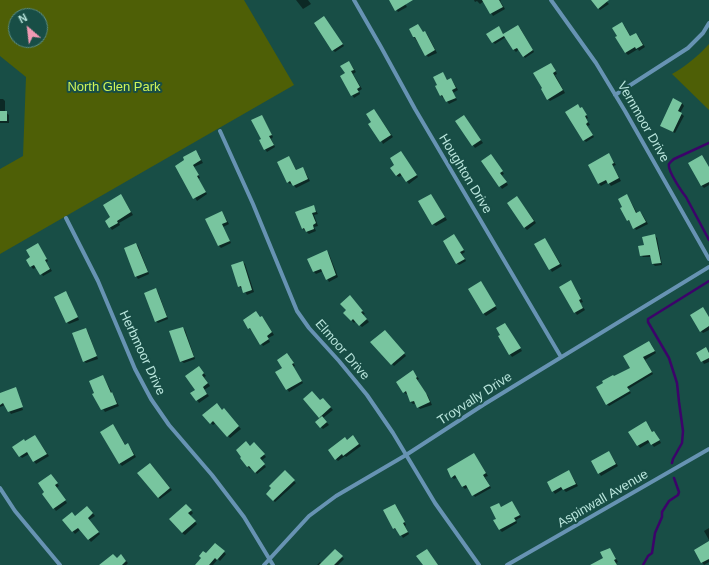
<!DOCTYPE html>
<style>
body{margin:0}
#map{position:relative;width:709px;height:565px;overflow:hidden;background:#184e46;font-family:Arial,sans-serif}
canvas{display:block}
.north{position:absolute;left:8px;top:8px;width:40px;height:40px;box-sizing:border-box;background:#184e46;border:1px solid #598b82;border-radius:50%;rotate:332deg;font-size:11px;font-weight:700;line-height:16px;text-align:center;color:#bae6dd}
.north::after{content:'';display:block;margin:auto;width:14px;height:18px;background:#f19ab3;clip-path:polygon(50% 0,100% 100%,50% 72%,0 100%)}
</style>
<div id="map">
<canvas width="709" height="565"></canvas>
<div class="north">N</div>
</div>
<script>
const ctx = document.querySelector('canvas').getContext('2d');
ctx.lineJoin = 'round';
function fillPath(path, color) { ctx.fillStyle = color; ctx.fill(path, 'evenodd'); }
function stroke(path, color, width, dash) { ctx.strokeStyle = color; ctx.lineWidth = width; ctx.lineCap = dash ? 'butt' : 'round'; ctx.setLineDash(dash || []); ctx.stroke(path); }
function drawText(font, color, halo, rows, align = 'center') {
  ctx.font = font + ' Arial,sans-serif'; ctx.lineWidth = 4; ctx.setLineDash([]); ctx.textBaseline = 'middle'; ctx.strokeStyle = halo; ctx.fillStyle = color; for (const [text, x, y, turn = 0] of rows) {
    ctx.save(); ctx.translate(x, y); ctx.rotate((+turn || 0) * Math.PI / 180); ctx.textAlign = isNaN(turn) ? turn : align; if (halo) ctx.strokeText(text, 0, 0); ctx.fillText(text, 0, 0); ctx.restore();
  }
}
const green = new Path2D(`
 M0,0h244l50,85 -294,169v-85l23,-13 3,-79 -26,-21zM16,16h24v24h-24z
 M709,44v66l-37,-36c14,-8 26,-18 37,-30z`);
const shadow = new Path2D(`
 M296,0h12l3,4 -8,5z
 M390,0h13l4,7 -9,5z
 M474,0h27l-1,1 5,8 -12,7 -9,-15 -4,3 -3,-3 -2,1z
 M592,0h13l4,4 -9,6z
 M324,17l20,29 -9,6 -2,-2z
 M418,25l5,8 2,-1 2,2 10,19 -9,4 -14,-20z
 M624,25l7,12 7,-1 7,11 -6,4 -1,-2 -10,6 -2,-2 -10,-16z
 M520,28l14,24 -9,6 -6,-9 -3,3 -2,-2 -8,-13 -11,7 -2,-2 7,-13 4,6z
 M349,62l7,10 -3,2 9,15 -3,2 1,3 -6,4 -13,-22 5,-3z
 M553,66l4,8 -2,1 10,18 -15,8 -2,-2z
 M443,73l5,8 3,-1 2,2 5,8 -5,3 4,7 -8,4 -5,-7 -1,1 -2,-3 -2,-9z
 M0,99h3l2,2v11l4,3v8h-9z
 M682,103l2,3 -4,7 4,3 -9,17 -14,-7z
 M581,109l3,2 4,7 -2,1 4,6 -3,1 7,11 -8,5 -2,-2z
 M374,110l19,27 -10,7 -11,-22z
 M262,116l11,21 -2,2 4,8 -8,5 -2,-3 -3,-9z
 M464,116l19,27 -8,5 -19,-27z
 M198,154l5,9 -9,4 6,11 -2,1 9,15 -10,7 -21,-35z
 M403,155l15,22 -9,7 -7,-9 -3,2 -3,-2z
 M609,155l7,10 -3,1 8,15 -10,5 -3,-4 -7,4 -2,-2z
 M289,157l8,14 6,-3 7,13 -14,7 -4,-5 -2,1 -2,-2z
 M493,158l11,16 -2,1 6,10 -6,4 -19,-28z
 M689,163l20,4v18l-5,3 -2,-2z
 M431,195l16,25 -11,6 -3,-2z
 M627,195l10,18 3,-1 2,2 6,10 -12,6 -5,-8h-1l-2,-2z
 M517,197l19,26 -9,7 -3,-3z
 M123,198l10,17 -14,8 1,2 -8,5 -2,-3 2,-9z
 M313,206l5,8 -4,1 4,11 -4,1 2,4 -7,3 -6,-5 -7,-17z
 M222,212l7,12 -6,3 8,16 -10,5 -2,-2z
 M454,235l11,17 -3,2 4,7 -7,4 -2,-2z
 M655,236l2,2 5,27 -7,1 -2,-2 -2,-7h-8l-2,-2 4,-9z
 M545,239l17,27 -10,6 -16,-28z
 M38,244l10,17 -2,1 6,9 -9,5 -6,-9 -4,2 -6,-9 5,-2z
 M136,244l2,2 11,28 -11,5 -2,-3z
 M327,251l2,3 9,23 -9,5 -6,-11 -7,3 -2,-2z
 M243,262l2,2 9,28 -7,3 -4,-7h-2l-2,-2z
 M481,282l16,27 -11,7 -3,-3z
 M573,284l10,18 -3,1 5,7 -8,5 -2,-3z
 M156,289l2,3 10,27 -10,4 -2,-2z
 M66,293l2,2 11,25 -10,4 -2,-2z
 M350,297l15,17 -2,1 6,7 -7,5 -6,-6 -2,2 -9,-10 2,-3z
 M703,308l6,9v13l-6,3 -2,-2z
 M260,318l4,1 10,16 -6,3 2,4 -7,4 -11,-16h-1l-2,-2z
 M505,324l17,27 -10,6 -2,-3z
 M182,328l3,2 10,29 -11,4 -3,-2z
 M86,329l2,3 10,27 -12,4 -2,-2z
 M387,333l19,23 -12,10 -22,-24z
 M651,344l5,9 -11,7 8,14 -25,15 3,4 -22,13 -2,-2 7,-27 17,-9z
 M706,349l3,3v10l-5,2 -6,-11z
 M290,357l5,9 -2,1 10,16 -14,9 -12,-20 7,-4z
 M201,370l5,6 -2,1 6,9 -6,4 5,6 -10,7 -2,-3 -1,-10z
 M415,374l4,5 -2,1 11,16 4,9 -12,4 -4,-6 -3,1 -2,-2 -3,-9 -2,1 -2,-2z
 M103,376l16,30 -14,6 -11,-18z
 M16,389l7,21 -12,4 -6,-9 -5,2v-13z
 M304,399l16,2 3,-2 10,11 -10,8 6,7 -6,4 -7,-7 4,-4z
 M224,410l17,19 -11,9 -14,-15 -3,2 -9,-9z
 M648,425l5,8 1,-1 2,2 5,9 -7,4 -4,-5 -10,6 -10,-16z
 M115,428l11,18 4,1 6,10 -14,9 -2,-2z
 M35,436l14,20 -13,8 -7,-10 -7,4 -2,-2 6,-14z
 M355,439l6,7 -15,11 -1,-1 -7,5 -2,-2z
 M256,445l10,12 -5,4 5,6 -9,7 -5,-6 -2,1 -9,-11 9,-11z
 M609,452l9,14 -17,10 -2,-3z
 M474,454l14,22 -3,1 6,11 -16,9 -7,-10 -3,2 -2,-2 -5,-10 -4,2 -2,-2z
 M152,466l20,24 -12,9 -2,-2z
 M569,471l9,15 -12,6 -3,-3 -8,5 -2,-3z
 M285,472l11,11 -21,19 -8,-8z
 M53,478l6,8 -3,2 11,15 -11,8 -13,-17z
 M512,502l9,15 -5,3 1,3 -15,9 -3,-3 -2,-10 2,-15 3,4z
 M186,505l7,8 -3,3 7,8 -12,11 -3,-2z
 M397,507l9,18 -1,1 4,8 -6,4 -5,-8h-2l-2,-2z
 M90,510l5,6 -6,4 11,14 -9,8 -10,-13 -6,5 -12,-14 12,-3z
 M709,528v12l-5,-9z
 M709,542v20l-5,3 -2,-3z
 M215,544l11,10 -6,7 -2,-2 -5,6h-17z
 M610,549l8,13 -2,1 1,2h-25l13,-6z
 M335,550l9,9 -6,6h-21l3,-3 2,2z
 M123,558l5,5 -2,2h-22l13,-6z`);
const stream = new Path2D(`
 M709,143l-35,16c-1,1 -4,3 -5,5 -2,6 13,28 17,33l23,43
 M672,463l1,-4 9,-16 1,-12 -4,-29 -2,-19 -8,-25 -21,-36v-3l61,-38
 M643,565l5,-9 4,-3 3,-20 7,-16v-5l7,-11 9,-6 1,-3 -5,-14`);
const building = new Path2D(`
 M389,0h24l-18,11z
 M482,0h17l4,7 -13,7z
 M591,0h18l-11,9z
 M324,16l19,28 -11,7 -18,-28z
 M622,22l8,14 6,-3 7,12 -7,4 -1,-2 -10,6 -10,-16 2,-1 -5,-8z
 M418,24l5,8 2,-1 10,19 -10,6 -10,-19h-2l-4,-8z
 M518,25l15,25 -10,7 -6,-9 -4,2 -9,-14 -12,7 -6,-9 13,-8 4,8z
 M349,61l5,9 -3,1 9,16 -3,2 2,3 -8,4 -11,-20 5,-3 -5,-7z
 M551,63l5,8 -3,2 10,17 -16,10 -6,-11 1,-1 -9,-15z
 M443,72l4,8 4,-2 5,10 -4,2 4,8 -10,4 -4,-7 -2,1 -5,-10 2,-1 -4,-8z
 M673,98l9,5 -4,8 4,2 -9,19 -13,-6z
 M578,104l2,4 2,-1 5,8 -2,1 3,6 -2,2 7,11 -10,6 -18,-29z
 M374,109l17,26 -11,7 -12,-18 3,-2 -5,-8z
 M0,111h7v10h-7z
 M262,115l10,20 -3,1 5,9 -10,5 -5,-10 2,-1 -10,-19z
 M464,115l17,25 -9,6 -17,-25z
 M196,150l5,10 -8,5 6,10 -2,1 9,16 -13,7 -18,-33 9,-6 -1,-3z
 M401,151l16,24 -11,7 -6,-9 -4,3 -6,-8 4,-3 -4,-7z
 M609,153l5,10 -2,1 7,14 -11,6 -2,-4 -8,4 -10,-19z
 M491,154l12,17 -3,2 7,9 -8,5 -18,-26z
 M702,155l7,12v15l-8,4 -13,-23z
 M289,156l7,14 7,-3 5,12 -15,7 -3,-5 -3,2 -10,-21z
 M121,194l10,18 -14,9 1,2 -9,5 -4,-7 5,-4 -7,-12z
 M431,194l14,23 -13,8 -14,-24z
 M627,194l9,19 4,-2 6,11 -13,7 -4,-9 -2,1 -7,-13 2,-1 -4,-8z
 M517,196l17,25 -10,7 -17,-25z
 M314,205l2,7 -4,1 4,10 -3,2 1,4 -8,3 -2,-4 -2,1 -7,-17z
 M222,211l5,11 -5,2 8,17 -12,5 -13,-27z
 M454,234l10,16 -4,2 5,7 -9,5 -13,-23z
 M655,234l6,29 -9,1 -2,-9 -10,1 -2,-10 6,-1 -2,-8z
 M545,238l15,26 -11,6 -15,-26z
 M38,243l9,16 -2,1 5,9 -10,6 -6,-10 -4,2 -4,-7 4,-3 -4,-7z
 M136,243l12,29 -13,5 -11,-29z
 M327,250l9,25 -10,5 -5,-11 -8,3 -6,-13z
 M243,261l9,29 -9,3 -2,-7 -3,1 -7,-22z
 M571,280l10,19 -2,1 4,8 -9,5 -15,-26z
 M481,281l15,25 -13,8 -15,-25z
 M156,288l11,29 -12,5 -11,-29z
 M66,291l12,26 -12,6 -12,-26z
 M350,295l13,16 -2,1 6,7 -8,7 -6,-7 -2,2 -8,-8 3,-3 -6,-6z
 M703,307l6,10v9l-9,6 -10,-17z
 M256,311l4,6 2,-1 10,16 -5,4 2,3 -9,6 -10,-17 -2,1 -5,-9z
 M505,323l16,25 -12,7 -11,-19 2,-1 -4,-7z
 M183,327l11,30 -14,5 -11,-31z
 M86,328l11,28 -14,6 -11,-29z
 M385,330l20,23 -14,12 -21,-23z
 M649,341l6,10 -12,6 9,15 -25,15 3,4 -24,14 -10,-18 7,-4 -1,-2 11,-6 1,1 16,-8 -7,-12z
 M706,347l3,6v5l-8,4 -5,-9z
 M287,353l7,10 -2,1 10,17 -16,9 -11,-18 7,-4 -5,-8z
 M199,366l5,7 -2,2 6,8 -5,4 4,7 -11,7 -6,-8 5,-3 -10,-14z
 M413,370l4,7 -1,1 10,15 4,9 -13,6 -3,-7 -4,1 -4,-11 -3,2 -7,-11z
 M103,375l8,18 1,-1 5,12 -16,6 -9,-16 2,-1 -5,-12z
 M16,387l7,20 -15,5 -5,-9 -3,2v-12z
 M312,391l8,9 3,-2 8,9 -12,11 -16,-19z
 M217,403l5,7 2,-2 15,18 -12,11 -14,-16 -3,3 -8,-9z
 M322,416l5,6 -7,6 -5,-6z
 M646,421l6,11 2,-1 6,9 -9,5 -3,-5 -11,6 -9,-14z
 M113,424l12,21 3,-2 6,12 -15,9 -19,-32z
 M35,435l12,19 -14,8 -6,-10 -8,5 -7,-10 12,-8 1,2z
 M353,435l6,9 -16,12 -1,-2 -7,6 -7,-10 17,-13 2,3z
 M246,441l4,5 4,-4 11,12 -5,4 5,6 -10,9 -6,-7 -2,1 -7,-9 1,-1 -5,-7z
 M609,451l7,13 -18,10 -7,-13z
 M474,453l12,20 -3,2 7,11 -18,10 -6,-11 -4,2 -7,-12 -4,3 -4,-9z
 M150,463l20,25 -12,10 -21,-25z
 M285,470l10,10 -22,21 -7,-7 5,-6 -2,-2z
 M569,470l7,14 -13,6 -2,-3 -9,5 -5,-10z
 M51,474l7,9 -3,2 11,15 -13,9 -11,-15 2,-2 -6,-9z
 M512,501l8,14 -6,3 2,3 -17,9 -6,-10 3,-1 -6,-12 9,-4 2,4z
 M186,504l6,6 -4,3 8,8 -14,12 -13,-14z
 M395,504l10,18 -2,1 5,9 -8,4 -5,-8 -2,1 -10,-19z
 M87,506l6,7 -5,5 11,14 -11,8 -10,-12 -6,4 -10,-12 10,-8 3,4z
 M709,541v18l-8,4 -7,-13z
 M215,543l10,8 -8,9 -2,-2 -6,7h-14l6,-7 -2,-2 4,-5 3,2z
 M610,548l6,11 -2,1 3,5h-27l13,-7 -3,-6z
 M335,549l8,7 -9,9h-15z
 M427,549l11,16h-15l-7,-9z
 M113,554l4,4 4,-4 5,7 -4,4h-23z`);
const minor = new Path2D(`
 M354,0l27,47 34,62 146,248
 M551,0l45,63 29,48 84,148
 M615,95l73,-47 15,-15 6,-10
 M220,131l33,73 44,107 12,17 30,33 28,34 26,38 42,70 44,62
 M66,218l32,63 37,88 16,30 18,26 43,50 32,42 29,48
 M0,488l15,23 45,54
 M264,565l45,-49 27,-20 70,-41 77,-50 226,-138
 M507,565l202,-116`);
const parkNames = [
 ["North Glen Park",114,87]
];
const streetNames = [
 ["Vernmoor Drive",643,122,60],
 ["Houghton Drive",465,174,59],
 ["Elmoor Drive",342,350,49],
 ["Herbmoor Drive",142,353,65],
 ["Troyvally Drive",475,399,-33],
 ["Aspinwall Avenue",603,499,-30]
];
fillPath(green, '#4e5f06');
fillPath(shadow, '#0007');
stroke(stream, '#3c036a', 2.5);
fillPath(building, '#78c59f');
stroke(minor, '#6793b3', 4);
drawText('13px', '#d0f459', '#184e46', parkNames);
drawText('13px', '#bae6dd', '#184e46', streetNames);
</script>
